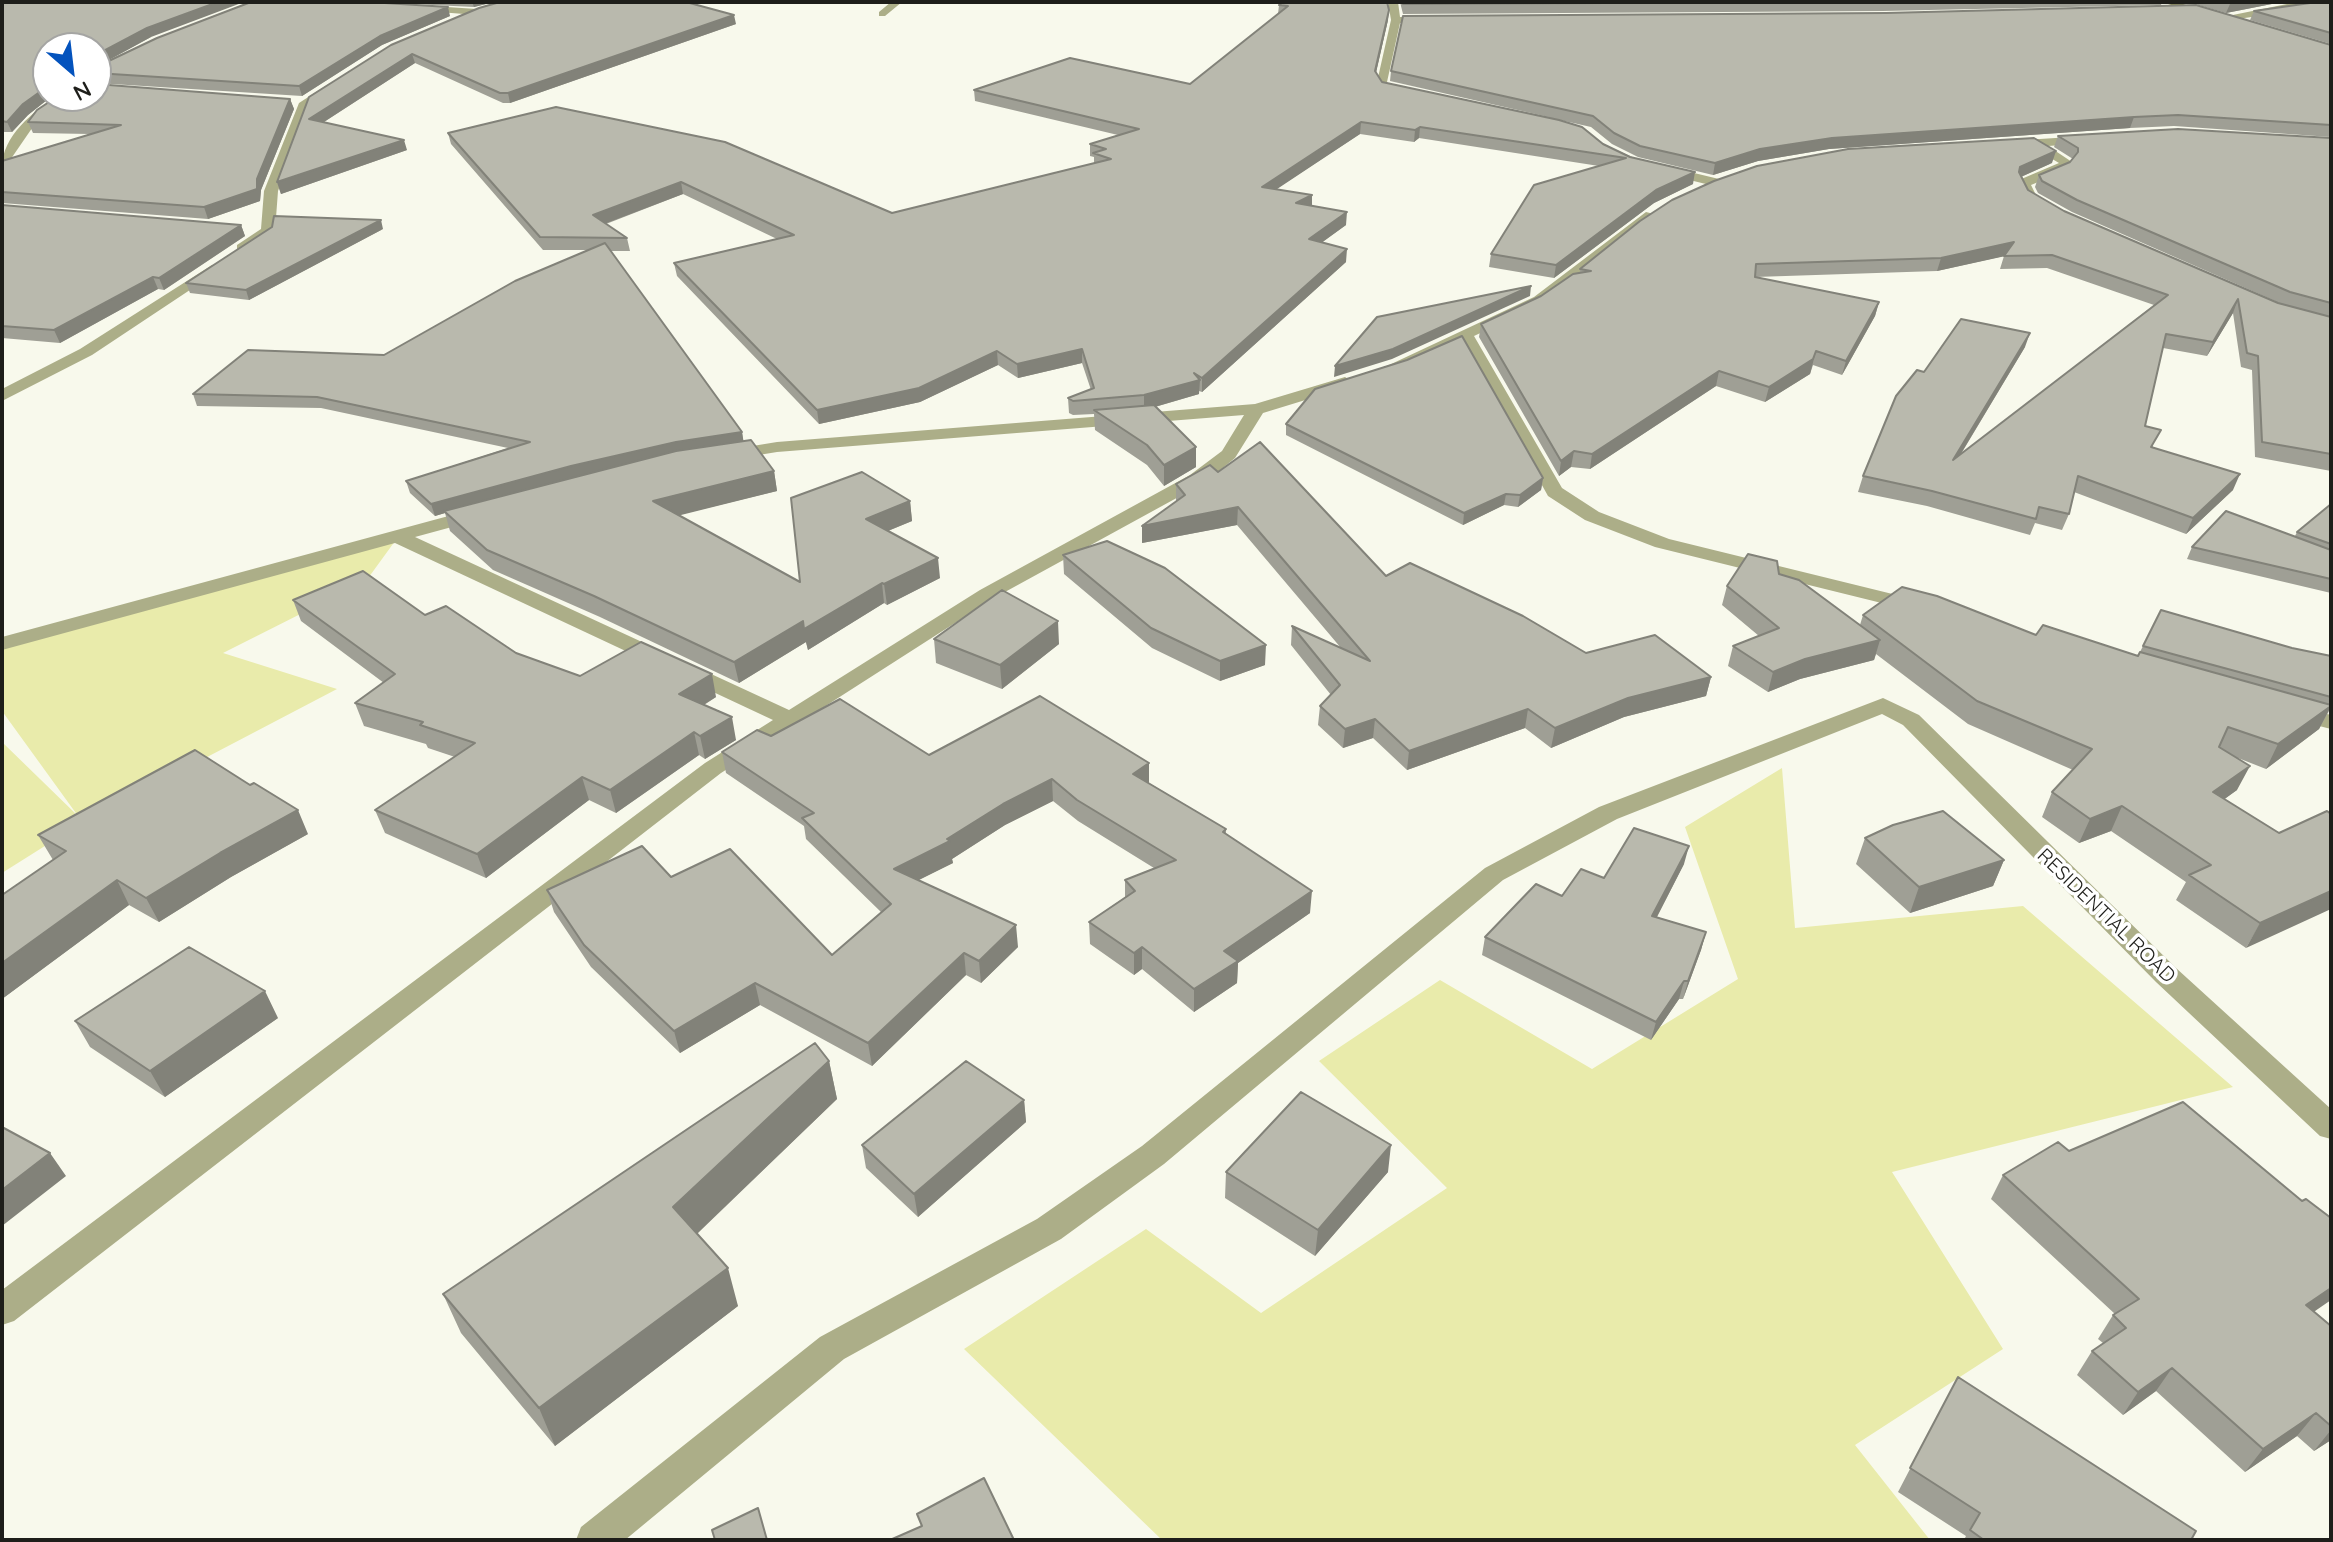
<!DOCTYPE html>
<style>
body{margin:0}
#map{position:relative;width:2333px;height:1542px;overflow:hidden;background:#f8f9ec;font-family:Quicksand,sans-serif}
canvas{display:block}
.frame{position:absolute;inset:0;border:4px solid #1e1e1a;pointer-events:none}
.north{position:absolute;left:32px;top:32px;width:80px;height:80px;box-sizing:border-box;background:#fff;border:2px solid #a5a5a3;border-radius:50%;rotate:152deg;font-size:22px;font-weight:700;line-height:32px;text-align:center;color:#1e1e1a}
.north::after{content:'';display:block;margin:auto;width:28px;height:36px;background:#0453bd;clip-path:polygon(50% 0,100% 100%,50% 72%,0 100%)}
</style>
<div id="map">
<canvas width="2333" height="1542"></canvas>
<div class="frame"></div>
<div class="north">N</div>
</div>
<script>
const ctx = document.querySelector('canvas').getContext('2d');
ctx.lineJoin = 'round';
function fillPath(path, color) { ctx.fillStyle = color; ctx.fill(path, 'evenodd'); }
function stroke(path, color, width, dash) { ctx.strokeStyle = color; ctx.lineWidth = width; ctx.lineCap = dash ? 'butt' : 'round'; ctx.setLineDash(dash || []); ctx.stroke(path); }
function drawText(font, color, halo, rows, align = 'center') {
  ctx.font = font + ' Quicksand,sans-serif'; ctx.lineWidth = 7; ctx.setLineDash([]); ctx.textBaseline = 'middle'; ctx.strokeStyle = halo; ctx.fillStyle = color; for (const [text, x, y, turn = 0] of rows) {
    ctx.save(); ctx.translate(x, y); ctx.rotate((+turn || 0) * Math.PI / 180); ctx.textAlign = isNaN(turn) ? turn : align; if (halo) ctx.strokeText(text, 0, 0); ctx.fillText(text, 0, 0); ctx.restore();
  }
}
const green = new Path2D(`
 M398,537l-32,44 -143,72 114,36 -254,133 -81,51v-131l76,74 -76,-105v-67z
 M1782,768l13,160 228,-22 210,181 -341,85 111,177 -148,96 75,95h-768l-198,-191 182,-120 115,84 186,-125 -128,-127 121,-81 152,89 146,-90 -53,-152z`);
const street = new Path2D(`
 M891,2h11l-17,14h-6v-4z
 M1388,2h10l2,15h34l5,3 -5,3h-34l-13,59 3,4 24,7 2,2 -6,3 -28,-8 -5,-8 14,-62z
 M2331,2v4l-108,15 -5,-3 69,-14z
 M416,5l61,4 5,3 -5,3 -64,-5z
 M330,83l10,2 -30,20 -32,86 -3,40 -28,20h-10v-6l24,-16 3,-38 35,-88z
 M57,96h14l-32,22 -33,48 -4,1c0,-31 32,-56 55,-71z
 M2087,136l6,4 -2,3 -43,3 24,16 -7,9 -34,14 5,10 14,8v6c-17,2 -26,-12 -32,-26l1,-3 40,-17 -27,-16h-24v-6z
 M1665,166l54,13 1,3 -6,4 -53,-13v-6z
 M1646,212l12,3 -114,88 -70,33 88,152 37,24 70,27 256,63 3,4 -3,4 -7,2 -263,-65 -70,-27 -37,-24 -86,-155 -61,28 -6,2 -8,-5 147,-69z
 M212,265l5,1v6l-125,83 -90,46v-12l78,-40z
 M1345,377l8,5 -2,4 -88,27 -28,45 -31,25 -210,115 -273,175 -707,548 -12,4v-35l703,-527 68,-43 -378,-177 -393,107v-13l476,-129 7,2 3,4 -3,4 -70,19 374,173 191,-120 210,-115 32,-24 22,-36 -467,37 -49,8 -9,-5 3,-4 55,-9 478,-38z
 M1883,698l36,17 257,253 155,141v30l-11,-3 -164,-154 -253,-257 -21,-11 -265,105 -114,61 -339,284 -103,75 -217,120 -219,181h-49l5,-13 239,-190 217,-118 105,-73 343,-278 114,-61z
 M2292,705l39,10v14l-47,-12 -3,-5 3,-5z`);
const secondary = new Path2D(`
 M2162,2h15l39,13 -5,3z`);
const wall = new Path2D(`
 M2,2l149,35 -55,30 -48,-19v48h4l-24,19 -16,17h-10z
 M251,2h243l-20,5 -102,-5 78,14 -68,29 -80,51 -206,-13v-16z
 M500,2l236,22 -226,79h-7l-88,-40 -91,59 83,28 -126,44 -4,-12 32,-85z
 M1400,2h762l-1,3 -278,6 -480,3z
 M2188,2h94l-56,11z
 M2331,2v42l-81,-24 4,-9z
 M1279,5l109,15 -12,53 6,9 171,36 -163,-37 1,-10 940,-26v92l-157,-11 -44,2 -301,21 -71,12 -45,14 -75,-18 -26,-13 -21,-17 -31,-7 43,24 90,40 -39,19 -100,75 -65,-11 2,-13 108,-88 -180,-28 -5,4 -54,-8 -84,55 36,6v11l34,19 -24,17 24,20 -144,130 -3,-1v3l-44,13 41,40v20l-32,19 -17,-21 -52,-35 -1,-16 -21,1 -4,-2 -1,-15 23,-8 -9,-27 -64,15 -20,-13 -78,37 -101,22 -142,-148 -3,-13 103,-24 -94,-45 -77,30 21,14 3,13h-19l131,181 1,9 31,30 3,20 -99,24 122,67 110,-81 2,20 -24,10 52,47 -53,27 -3,-2 -76,47 -2,-8 -67,41 -139,-66 -107,-47 -43,-39 -5,-18 -10,3 -25,-23 -4,-12 102,-33 -187,-40 -124,-2 -4,-12 191,-39 204,-105h-45l-92,-106 -3,-11 444,80 202,-50v-6l-4,-1v-12l28,-9 -143,-34 -1,-11 216,-6 88,-70z
 M290,99l4,10 -33,81 -1,11 -52,18 -206,-16v-42l88,-27 -57,-1 -5,-11z
 M2058,136l273,2v333l-76,-14 -3,-87 -11,-3 -8,-54 -26,43 -44,-8 -18,78 8,21 80,43 -47,44 -112,-42 -5,22 -7,16 -27,-7 -5,12 -103,-29 -69,-14 5,-16 61,-104 101,-25 -64,107 193,-149 -107,-37 -47,1 4,-13 -67,15 -182,6 124,25 -4,14 -33,59 -29,-10 -3,9 -45,28 -49,-16 -126,83 -19,-2 -12,9 -80,-139 2,-13 60,-28 39,-23v-4l472,-106 -31,14 7,13 36,21 218,93 -210,-92 -34,-19 -3,-6 4,-12 31,-13 3,-3 -19,-12z
 M2,205l239,20 4,11 -81,54 -6,-1 -98,54 -58,-5z
 M383,229l-134,71 -59,-7 -4,-10z
 M1286,424l257,54 -2,12 -23,17 -14,-2 -41,20 -177,-90z
 M1218,472l168,104 200,77 125,24 -5,19 -82,21 -73,31 -26,-20 -118,42 -34,-32 -30,10 -25,-23 2,-19 11,-11 -40,-50 1,-19 49,22 -104,-123 -95,18 34,-42v-17z
 M2331,504v89l-144,-34 5,-12 103,-11 2,-4z
 M1063,555l202,110 -45,16 -68,-33 -88,-74z
 M1779,574l81,51 3,-10 173,20 102,21 23,-46 131,38 39,8v56l-2,-1 -10,18 -53,40 -28,-11 -1,32 -13,9 55,34 48,-22 -81,137 -70,-48 10,-18 -75,-51 -32,12 -37,-26 10,-25 21,-22 -105,-46 -92,-70 -2,6 -74,19 -32,13 -40,-26 5,-20 26,-10 -37,-31 5,-19z
 M293,600l132,15 91,38 64,23 136,21 -12,8 32,35 -31,19 -6,-4 -83,58 -27,-13 -103,78 -101,-45 -10,-23 80,-53 -27,-9 -2,-4 -62,-18 -9,-23 29,-20 -83,-62z
 M934,639l125,5 -57,45 -66,-26z
 M771,736l158,19 220,8v20l77,46v5l84,79 -72,50 -1,20 -43,29 -52,-43 -8,6 -44,-31 -1,-22 36,-25v-17l29,-12 -76,-47 -25,-20 -48,24 -53,34 1,4 -35,17 100,67 -37,36 -15,-8 -94,91 -112,-61 -80,48 -89,-86 -37,-55 -7,-22 124,-13 161,78 49,-43 -75,-73 -2,-13 -78,-53 -4,-21z
 M308,834l-77,43 -72,45 -30,-17 -127,94v-104l51,-35 -15,-25z
 M1865,838l139,22 -11,26 -83,27 -54,-49z
 M1684,864l-27,53 49,15 -5,18 -18,49h-4l-28,41 -169,-85 3,-18 77,-41 42,-18z
 M278,1018l-113,79 -75,-50 -15,-26z
 M829,1061l8,38 -140,135 41,72 -183,140 -94,-113 -18,-39z
 M1024,1100l2,22 -108,95 -52,-49 -4,-23z
 M2069,1151l245,160 17,15v114l-17,11 -17,-15 -52,36 -89,-81 -33,24 -46,-40 15,-24 11,-8 -5,-4 15,-24 2,-1 -124,-115 12,-24z
 M1226,1172h162l-73,84 -90,-58z
 M1958,1377l233,163h-227l2,-4 -68,-44z`);
const shadedWall = new Path2D(`
 M218,2h26l-93,35 -55,30v-12l51,-27z
 M472,2h22l-20,5z
 M2239,2h43l-56,11 4,-9z
 M448,7l2,9 -68,29 -80,51 -3,-10 81,-50z
 M1389,10l-1,10 -14,61 1,-10z
 M734,15l2,9 -226,79 -2,-10z
 M412,54l3,9 -102,66 -4,-10z
 M48,86v10h4l-24,19 -16,17 -5,-10 16,-18z
 M290,99l4,10 -33,81 -1,11 -52,18 -4,-12 53,-28z
 M2134,117l-4,11 -301,21 -71,12 -45,14 2,-12 45,-14 72,-11z
 M1361,122l-1,12 -98,65v-12z
 M1420,127l-1,11 -5,4 1,-12z
 M404,140l3,10 -126,44 -4,-12z
 M2056,151l-4,12 -36,16 4,-12z
 M1695,172l-2,12 -39,19 -100,75 2,-13 100,-75z
 M681,182l2,12 -87,33 -3,-12z
 M1312,195v12l-16,-4z
 M1347,212l-1,13 -37,27v-13z
 M381,220l2,9 -134,71 -3,-10z
 M241,225l4,11 -81,54 -5,-12z
 M2014,242l-4,13 -73,16 4,-13z
 M1347,249l-1,13 -144,130v-14z
 M153,277l5,12 -98,54 -6,-13z
 M1531,286l-1,10 -138,63 -58,18 1,-11z
 M2238,299l-5,14 -26,43 6,-14z
 M1879,302l-4,14 -33,59 4,-14z
 M2030,333l-5,14 -77,128 5,-15z
 M1082,349v14l-64,15 -1,-14z
 M997,351l1,14 -78,37 -101,22 -2,-14z
 M1816,351l-6,23 -45,28 4,-15z
 M1719,371l-3,15 -126,83 2,-15z
 M1200,380l-1,14 -55,16v-15z
 M742,432l2,12 -300,67 1,2 -10,3 -4,-12 140,-38 105,-24z
 M1196,447v20l-32,19v-21z
 M1574,451l-3,16 -12,9 2,-15z
 M774,471l3,20 -120,30 -4,-20z
 M2240,474l-7,16 -47,44 7,-16z
 M1543,478l-2,12 -23,17 2,-12z
 M1506,494l-2,11 -41,20 1,-12z
 M910,501l2,20 -44,18 -2,-20z
 M1238,507l-1,18 -95,18v-17z
 M938,558l2,20 -53,27 -3,-21z
 M882,583l2,20 -76,47 -2,-8 -67,41 -5,-21 69,-41z
 M1058,621l1,23 -57,45 -2,-24z
 M1880,640l-6,20 -74,19 -32,13 5,-20 32,-13z
 M1266,645l-1,20 -45,16v-20z
 M712,674l4,23 -32,20 -5,-23z
 M1711,677l-5,19 -82,21 -73,31 4,-20 73,-30z
 M2331,706l-12,23 -53,40 12,-25z
 M1528,709l-3,19 -118,42 2,-19z
 M732,717l4,23 -31,19 -5,-23z
 M1375,719l-2,19 -30,10 2,-19z
 M694,732l5,23 -83,58 -6,-23z
 M1149,763v22l-16,-11z
 M2250,766l-13,24 -37,27 13,-25z
 M582,777l7,23 -103,78 -9,-24z
 M1052,779l1,22 -48,24 -53,34 1,4 -56,28 -3,-22 53,-30 56,-35z
 M2122,806l-11,25 -32,12 11,-24z
 M298,810l10,24 -77,43 -72,45 -13,-24 74,-45z
 M1689,846l-5,18 -36,70 4,-18z
 M2004,860l-11,26 -83,27 9,-26z
 M117,880l12,25 -127,94v-36z
 M1312,891l-2,22 -72,50 -1,20 -43,29v-23l30,-38z
 M2331,891v18l-85,39 14,-25z
 M1016,925l2,22 -37,36 -2,-22z
 M1706,932l-5,18 -18,49 5,-18z
 M1142,947v22l-8,6v-22z
 M964,953l2,22 -94,91 -4,-23z
 M1684,981l-5,18 -28,41 5,-18z
 M755,983l5,22 -80,48 -6,-22z
 M265,991l13,27 -113,79 -15,-26z
 M829,1061l8,38 -153,147 -11,-39z
 M1024,1100l2,22 -108,95 -4,-23z
 M1391,1145l-3,27 -73,84 3,-26z
 M50,1153l16,23 -64,50v-36z
 M728,1268l10,38 -183,140 -16,-38z
 M2331,1288v12l-42,29 17,-24z
 M2172,1368l-16,23 -33,24 15,-23z
 M2316,1413l-19,23 -52,36 18,-23z
 M2331,1430v10l-17,11z`);
const building = new Path2D(`
 M2,2h216l-71,26 -51,27v-7h-48v38l-25,18 -16,18 -5,-1z
 M251,2h118l79,5 -68,29 -81,50 -203,-13v-6l61,-29z
 M500,2h186l48,13 -226,78h-8l-88,-39 -103,65 95,21 -127,42 32,-85 82,-52 88,-37z
 M1283,2h104l2,8 -14,61 7,11 177,38 23,7 21,17 27,13 65,15 -39,18 -100,75 -65,-11 43,-69 92,-27 -206,-31 -5,3 -54,-8 -99,65 50,8 -16,8 51,9 -38,27 38,10 -145,129 -8,-5 6,7 -56,15 -71,6 -5,-3 26,-10 -12,-39 -65,15 -20,-13 -78,37 -102,22 -143,-147 120,-28 -113,-53 -88,33 34,23 -87,-1 -92,-104 108,-26 169,35 167,71 219,-54 -18,-6 13,-4 -16,-5 49,-15 -165,-39 96,-32 120,26 98,-78 -9,-1z
 M1403,2h406l-406,2z
 M2317,2h14v31l-77,-22z
 M2196,5l135,40v80l-153,-10 -44,2 -302,21 -72,11 -45,14 -75,-17 -26,-13 -21,-17 -202,-45 12,-55 483,-3z
 M96,84l194,15 -33,80v10l-53,18 -202,-15v-31l119,-36 -93,-3 9,-12 21,-14h38z
 M2178,129l153,9v165l-41,-11 -213,-92 -35,-19 -3,-6 31,-13 8,-10v-4l-20,-12z
 M2034,138l22,13 -36,16 -1,5 9,18 36,21 214,92 53,14v137l-69,-12 -4,-86 -11,-3 -9,-54 -25,43 -47,-8 -21,92 16,4 -10,17 89,27 -47,44 -115,-42 -9,38 -30,-7 -3,12 -104,-28 -69,-15 33,-80 21,-26 7,2 37,-53 69,14 -77,127 215,-165 -116,-40 -48,1 10,-14 -73,16 -185,6 -1,13 124,25 -33,59 -30,-10 -3,8 -44,28 -50,-16 -127,83 -18,-3 -13,10 -80,-137 60,-28 32,-22 18,-3 -11,-2 60,-48 32,-21 42,-19 43,-15 91,-17z
 M2,205l239,20 -82,53 -6,-1 -99,53 -52,-4z
 M274,216l107,4 -135,70 -60,-7 86,-56z
 M605,243l137,189 -66,10 -105,24 -140,38 -25,-23 124,-39 -213,-45 -124,-3 55,-44 136,5 131,-74z
 M1531,286l-138,63 -58,17 42,-49z
 M1462,336l81,142 -23,17 -14,-1 -42,19 -178,-89 29,-35 92,-29z
 M1154,405l42,42 -32,18 -17,-20 -53,-35z
 M751,440l23,31 -121,30 147,81 -9,-84 71,-26 48,29 -44,18 72,39 -54,26 -2,-1 -78,46 -1,-8 -69,41 -140,-66 -107,-46 -43,-39 232,-60z
 M1260,442l126,134 24,-13 113,53 63,37 69,-18 56,42 -83,21 -73,30 -27,-19 -119,42 -34,-32 -30,10 -25,-23 20,-21 -48,-59 78,35 -132,-154 -96,19 43,-31 -9,-11 34,-19 8,7z
 M2331,504v40l-34,-12z
 M2226,511l105,39v29l-139,-32z
 M1107,541l58,27 101,77 -46,16 -69,-33 -88,-73z
 M1748,554l29,7 2,13 20,6 81,60 -75,19 -32,13 -40,-26 46,-18 -52,-42z
 M363,571l62,44 21,-9 70,47 64,23 61,-34 71,32 -33,20 53,23 -32,19 -6,-4 -84,58 -28,-13 -105,77 -102,-44 100,-67 -55,-18 3,-3 -68,-19 40,-29 -102,-74z
 M1902,587l35,9 99,39 7,-10 95,31 2,-4 191,53v1l-53,38 -50,-17 -9,20 31,19 -37,26 66,41 48,-22 4,3v77l-71,32 -71,-48 22,-10 -89,-59 -32,13 -38,-27 40,-43 -115,-48 -114,-86z
 M1002,590l56,31 -58,44 -66,-26z
 M2161,610l131,38 39,8v41l-188,-51z
 M1040,696l109,67 -16,11 93,55 -3,3 89,59 -88,60 14,10 -44,28 -52,-42 -8,6 -45,-31 46,-31 -10,-11 51,-20 -99,-60 -25,-21 -49,25 -56,35 3,2 -56,28 122,56 -37,36 -15,-8 -96,90 -113,-60 -81,48 -90,-86 -37,-55 95,-44 29,31 59,-28 102,106 59,-51 -89,-86 12,-5 -92,-61 35,-22 14,6 69,-37 89,56z
 M195,750l55,35 4,-2 44,27 -78,43 -74,45 -29,-18 -115,83v-68l64,-44 -28,-16z
 M1943,811l61,49 -85,27 -54,-49 28,-13z
 M1634,828l55,18 -37,70 54,16 -18,49h-4l-28,41 -171,-85 51,-53 26,12 19,-27 23,9z
 M189,947l76,44 -115,80 -75,-50z
 M815,1043l14,18 -156,146 55,61 -189,140 -96,-114z
 M966,1061l58,39 -110,94 -52,-49z
 M1301,1092l90,53 -73,85 -92,-58z
 M2183,1102l119,99 4,-2 25,19v70l-25,17 25,21v100l-15,-13 -53,36 -91,-81 -34,24 -46,-41 34,-23 -13,-13 26,-16 -136,-124 55,-33 11,9z
 M2,1127l48,26 -48,37z
 M1958,1377l238,154 -5,9h-207l-14,-10 10,-17 -70,-45z
 M984,1478l30,62h-124l32,-14 -5,-12z
 M758,1508l9,32h-52l-3,-10z`);
const streetNames = [
 ["RESIDENTIAL ROAD",2106,916,44]
];
fillPath(green, '#e9ebab');
fillPath(street, '#acae88');
fillPath(secondary, '#898951');
fillPath(wall, '#9f9f95');
fillPath(shadedWall, '#828279');
fillPath(building, '#b9b9ad');
stroke(building, '#828279', 2);
drawText('20px', '#1e1e1a', '#fff', streetNames);
</script>
